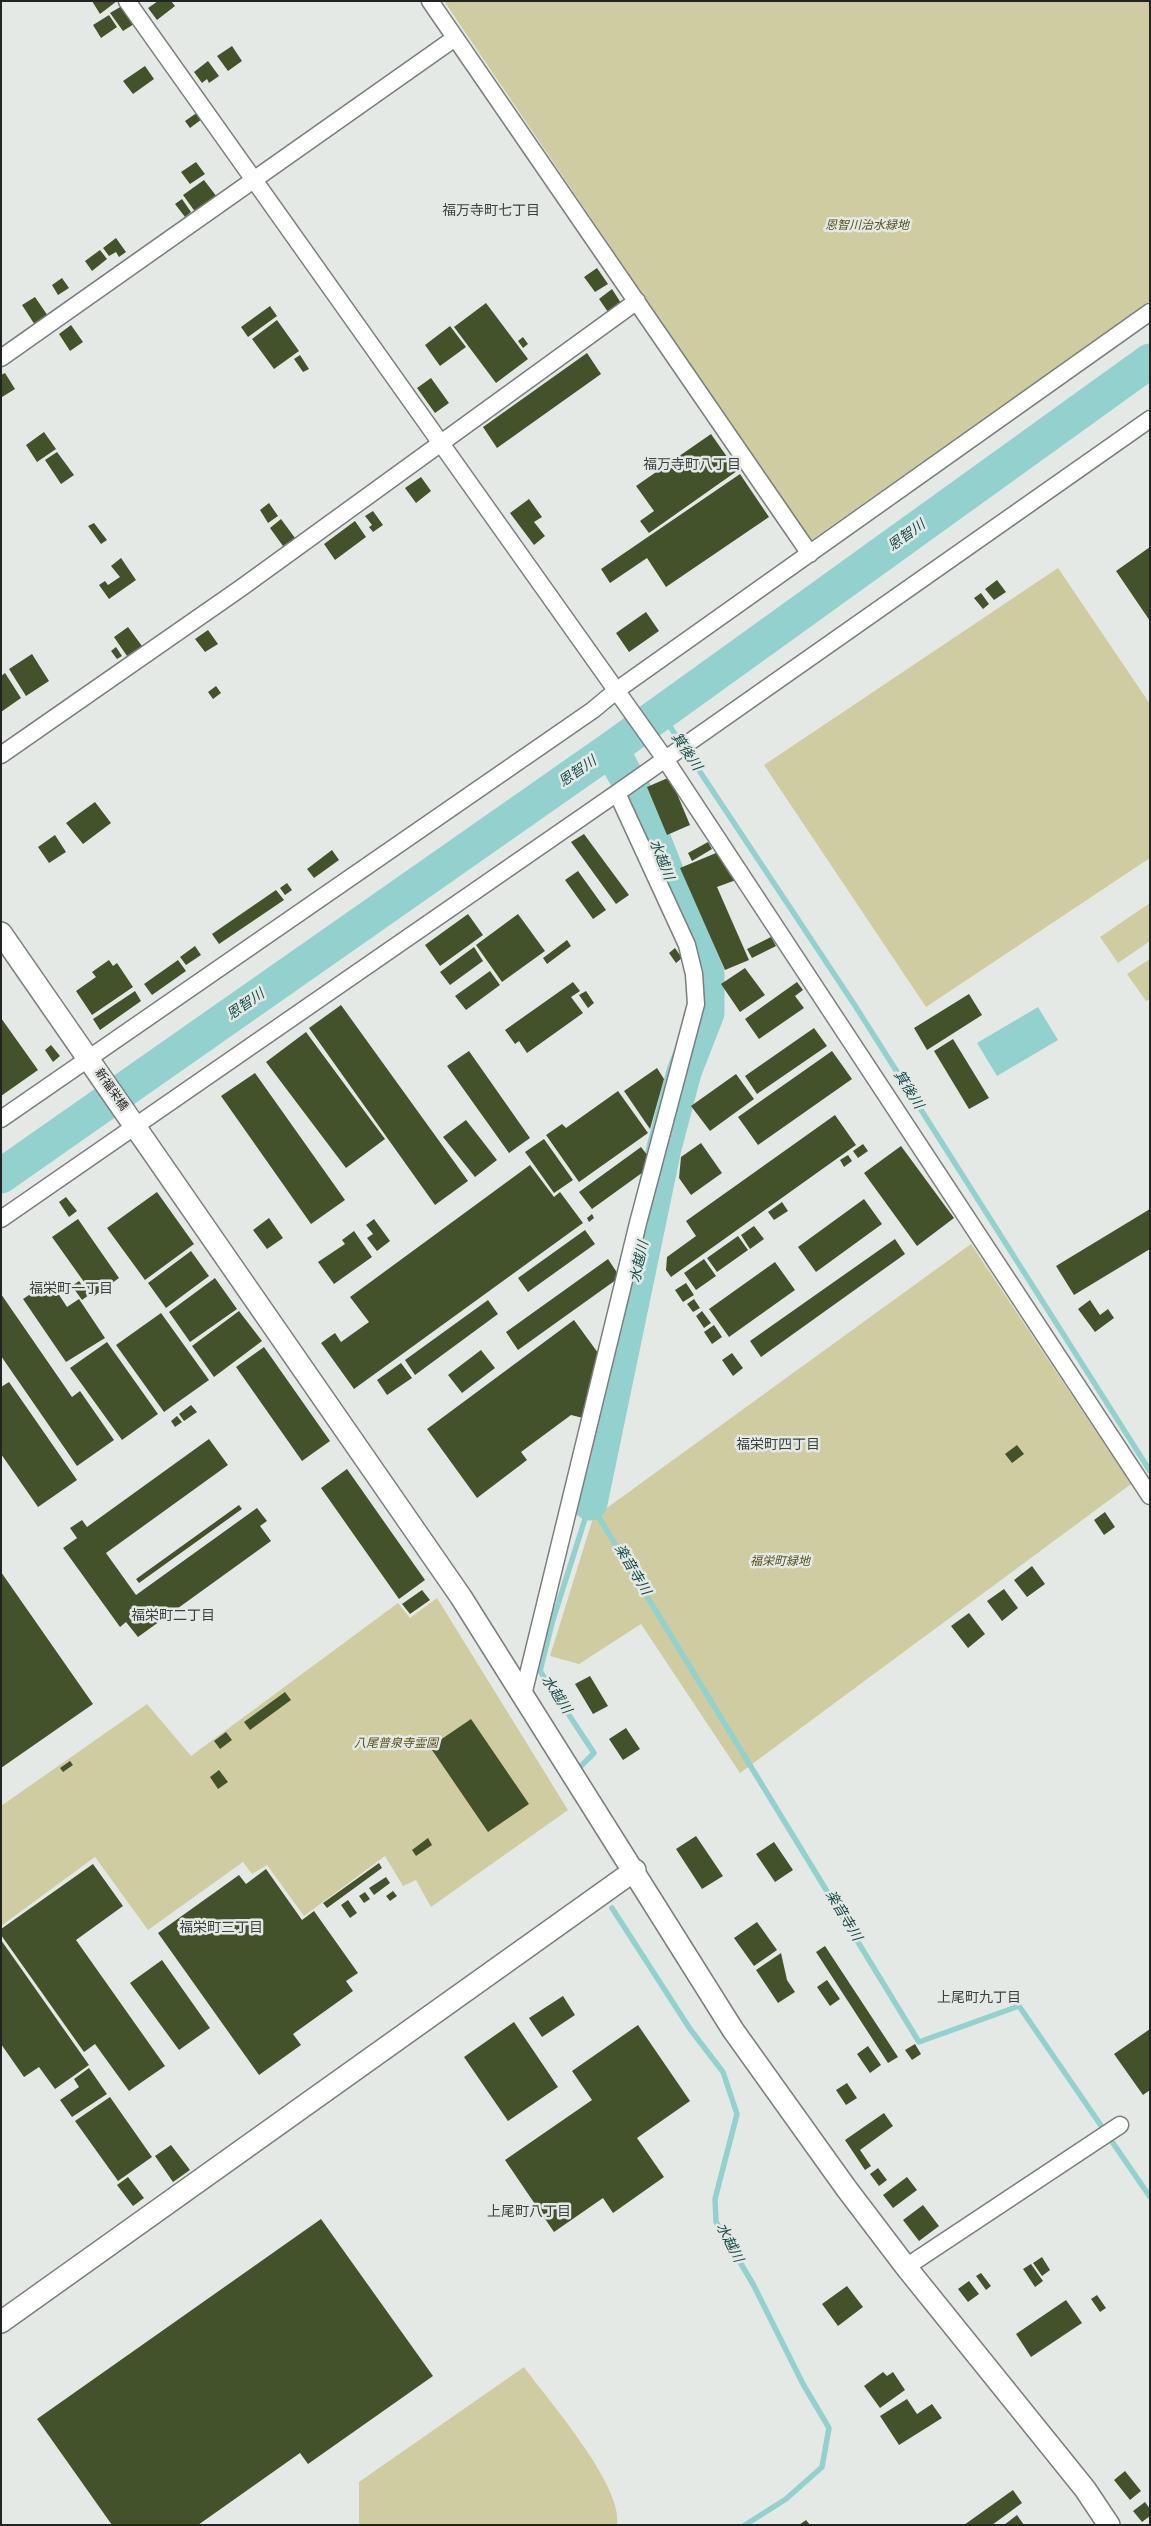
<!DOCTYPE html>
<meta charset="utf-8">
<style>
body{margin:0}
#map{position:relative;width:1151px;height:2526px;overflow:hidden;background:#e5e9e5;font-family:"Source Serif 4",serif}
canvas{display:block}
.frame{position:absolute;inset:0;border:2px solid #222423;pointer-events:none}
</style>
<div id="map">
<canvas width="1151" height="2526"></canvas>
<div class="frame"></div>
</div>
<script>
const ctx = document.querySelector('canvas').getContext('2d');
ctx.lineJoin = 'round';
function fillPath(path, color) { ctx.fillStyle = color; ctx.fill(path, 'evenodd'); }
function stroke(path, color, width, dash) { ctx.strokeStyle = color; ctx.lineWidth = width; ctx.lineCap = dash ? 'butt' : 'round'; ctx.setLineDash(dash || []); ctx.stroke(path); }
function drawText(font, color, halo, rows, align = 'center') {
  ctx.font = font + ' "Source Serif 4","Noto Sans JP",serif'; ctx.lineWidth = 5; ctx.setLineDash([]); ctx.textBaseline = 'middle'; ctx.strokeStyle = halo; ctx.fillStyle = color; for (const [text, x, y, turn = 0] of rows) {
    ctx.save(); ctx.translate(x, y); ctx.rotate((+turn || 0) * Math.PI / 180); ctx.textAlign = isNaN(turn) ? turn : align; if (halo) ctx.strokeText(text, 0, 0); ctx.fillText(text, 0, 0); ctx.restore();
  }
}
const green = new Path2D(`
 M444,1h706v300l-340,240z
 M1058,568l92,136v154l-224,149 -162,-242z
 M1150,903v38l-32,22 -18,-26z
 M1150,959v40l-4,2 -19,-27z
 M971,1244l160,240 -391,289 -99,-149 -62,40 -29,-8 43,-138z
 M437,1598l131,212 -137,97 -15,-27 -13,6 -18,-30 -81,60 -37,-51 -15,9 -9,-12 -95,68 -53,-73 -94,69v-120l146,-102 44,52 207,-153 12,15z
 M524,2367c23,32 100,119 93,158h-258v-43z`);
const water = new Path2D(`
 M1038,1007l20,33 -61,36 -20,-33z`);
const stream = new Path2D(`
 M661,713l193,291 296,467
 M590,1503l329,539 100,-36 131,191
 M578,1769l16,-16 -54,-82 12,-48 38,-120
 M612,1908l78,121 33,43 14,42 -22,85 1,23 37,62 50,100 26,44 -7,39 -36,32 -41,26`);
const river = new Path2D(`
 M1,1176l610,-427 539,-388
 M590,1503l74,-355 20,-76 23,-59v-39l-72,-181 -24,-44`);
const building = new Path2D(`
 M92,1h25l-17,13z
 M158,1h13l4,5 -18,14 -9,-12z
 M122,6l12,18 -11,7 -13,-18z
 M109,15l8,12 -16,11 -8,-13z
 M232,46l10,15 -14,10 -11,-15z
 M208,61l11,15 -10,7 -2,-4 -5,4 -8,-11z
 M145,66l9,13 -21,15 -10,-13z
 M198,112l4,7 -12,9 -5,-7z
 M196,162l9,12 -15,10 -9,-12z
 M204,180l13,17 -21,16 -13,-18z
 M182,199l9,13 -6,5 -10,-13z
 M116,238l10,14 -7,5 -3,-5 -7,4 -6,-8z
 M100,250l7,9 -15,12 -7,-10z
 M597,268l11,16 -13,8 -11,-15z
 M62,278l7,10 -11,7 -6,-10z
 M612,289l9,14 -13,9 -9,-13z
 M35,297l13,19 -13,9 -13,-20z
 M486,303l42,56 -32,24 -42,-56z
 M270,306l7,10 -29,21 -7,-10z
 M277,320l22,31 -25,18 -22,-30z
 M71,325l12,17 -13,9 -11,-17z
 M450,326l16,21 -26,19 -15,-21z
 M523,337l5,7 -5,4 -5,-7z
 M587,353l14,21 -104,74 -14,-21z
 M300,355l9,14 -6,3 -9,-13z
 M5,373l10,16 -13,8 -1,-22z
 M431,378l18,25 -14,10 -18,-25z
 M44,432l12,17 -19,13 -11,-17z
 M711,434l26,37 -88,62 -9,-12 14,-10 -18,-25z
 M57,452l17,23 -13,9 -16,-24z
 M740,474l29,43 -103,70 -19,-29 -37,25 -9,-14z
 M421,477l10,14 -15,12 -11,-15z
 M529,499l13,18 -8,5 11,14 -11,9 -24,-32z
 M269,503l9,13 -10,7 -8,-13z
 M373,511l10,14 -10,7 -4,-5 3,-2 -7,-9z
 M281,519l14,19 -12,8 -13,-18z
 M355,521l11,16 -31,23 -11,-16z
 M94,523l13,17 -6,4 -13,-18z
 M1150,547v74l-34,-50z
 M121,558l15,22 -27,19 -10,-14 6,-4 3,4 12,-8 -9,-11z
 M997,580l9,12 -12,8 -9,-11z
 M981,593l8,11 -6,5 -9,-11z
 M646,612l13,19 -30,21 -13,-19z
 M128,627l14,19 -15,10 -13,-19z
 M208,630l10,14 -13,8 -10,-13z
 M116,647l6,9 -5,3 -6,-8z
 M32,654l17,27 -23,15 -17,-27z
 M5,673l16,25 -20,14v-36z
 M216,686l5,7 -8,6 -5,-7z
 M670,777l20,48 -23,10 -20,-48z
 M95,802l16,21 -28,21 -17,-21z
 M584,834l45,61 -13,9 -45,-62z
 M55,835l11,17 -17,11 -11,-16z
 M708,842l4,7 -20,12 -4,-8z
 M332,850l7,10 -25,18 -7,-9z
 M716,853l20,27 -19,7 32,73 -24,10 -45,-102z
 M578,871l28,39 -13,9 -28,-39z
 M287,883l5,7 -7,5 -5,-7z
 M276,890l8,10 -65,44 -7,-10z
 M468,914l15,21 -43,31 -15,-21z
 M518,914l27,37 -43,31 -26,-37z
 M771,937l5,9 -24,12 -5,-9z
 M567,940l4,6 -24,18 -4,-6z
 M195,946l6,9 -15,10 -6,-8z
 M474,947l9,14 -33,24 -10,-13z
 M675,948l7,10 -6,5 -7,-10z
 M109,960l4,6 4,-3 16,24 -41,28 -16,-24 20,-14 -4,-5z
 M178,960l8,11 -34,24 -8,-11z
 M745,968l20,27 -25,17 -19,-28z
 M490,971l10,14 -34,25 -11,-14z
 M573,982l7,9 -9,6 12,16 -56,40 -8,-12 -4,3 -10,-14z
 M797,982l6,8 -8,6 9,12 -45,31 -14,-20z
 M135,991l6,10 -41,29 -7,-11z
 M586,991l8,12 -6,5 -9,-13z
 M969,994l13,21 -55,35 -13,-22z
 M341,1005l127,176 -33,24 -126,-177z
 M1,1018l37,52 -37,26z
 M814,1028l13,18 -70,48 -12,-18z
 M306,1032l79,107 -39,29 -80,-106z
 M953,1039l36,59 -20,11 -35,-58z
 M51,1045l9,11 -7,6 -8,-12z
 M469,1051l61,87 -21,15 -62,-87z
 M832,1051l20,28 -94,66 -20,-28z
 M657,1068l7,11 -14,50 -26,-38z
 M255,1073l90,127 -34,24 -90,-128z
 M736,1074l18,25 -44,32 -19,-25z
 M618,1091l30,42 -69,49 -33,-47 16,-11 4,4z
 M835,1115l21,30 -185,132 -5,-7 1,-13 29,-21 -10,-15z
 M466,1120l31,40 -22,17 -32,-40z
 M544,1139l29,41 -19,13 -29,-41z
 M701,1143l21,30 -31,22 -12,-17 2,-21z
 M863,1144l5,7 -10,7 -5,-7z
 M901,1146l53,72 -37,28 -53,-73z
 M641,1147l7,9 -2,14 -54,39 -13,-17z
 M848,1155l4,6 -8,6 -4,-7z
 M530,1165l24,32 6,-5 23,31 -229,166 -33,-46 14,-10 6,9 28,-20 -19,-25z
 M157,1192l37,52 -49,36 -38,-52z
 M66,1197l11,14 -8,6 -10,-15z
 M864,1199l18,25 -66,48 -18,-25z
 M782,1202l6,9 -14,9 -6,-8z
 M1150,1209v40l-76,46 -18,-29z
 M592,1214l2,4 -5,4 -2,-4z
 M269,1218l14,20 -16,11 -14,-19z
 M78,1219l41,59 -25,18 -42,-59z
 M374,1219l16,22 -13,10 -10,-13 6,-4 -7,-9z
 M754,1226l10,13 -14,10 -9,-14z
 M585,1230l10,14 -67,48 -10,-14z
 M354,1231l18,26 -38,27 -16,-22 27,-18 -3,-4z
 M738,1236l10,14 -31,22 -10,-14z
 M895,1239l10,15 -144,103 -11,-16z
 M191,1251l18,25 -43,32 -18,-25z
 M608,1259l12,18 -102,73 -12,-18z
 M704,1259l12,17 -20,14 -12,-17z
 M775,1262l20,28 -66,47 -20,-28z
 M215,1278l22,31 -47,33 -21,-30z
 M50,1281l17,26 12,-8 26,39 -39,24 -43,-63z
 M79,1281l10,14 -7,5 -10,-14z
 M686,1283l8,12 -11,7 -8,-12z
 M1,1294l71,103 8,-6 34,49 -37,26 -76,-110z
 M694,1299l6,9 -7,4 -6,-8z
 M488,1300l10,14 -83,61 -10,-15z
 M1090,1300l10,15 8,-6 6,9 -19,14 -17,-23z
 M239,1311l23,30 -48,36 -22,-31z
 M702,1311l9,12 -7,5 -8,-12z
 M161,1313l48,67 -45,32 -48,-67z
 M574,1320l27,37 -18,61 -12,-3 -50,37 6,8 -50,38 -50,-69z
 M714,1325l8,12 -10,7 -8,-12z
 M107,1342l51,72 -36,26 -52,-72z
 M264,1347l66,94 -28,20 -66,-94z
 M481,1350l14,18 -33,25 -14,-18z
 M732,1353l11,15 -10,8 -11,-16z
 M401,1363l11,15 -25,17 -10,-15z
 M9,1382l68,98 -39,27 -37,-53v-67z
 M191,1405l6,7 -13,9 -5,-7z
 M177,1416l5,6 -7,5 -4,-6z
 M209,1439l19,26 -122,88 30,42 121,-87 10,13 -7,5 11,15 -133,96 -12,-15 -6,5 -57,-79 14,-10 -7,-10 12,-8 5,7z
 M1017,1445l7,9 -12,9 -7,-9z
 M347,1469l78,111 -26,19 -78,-111z
 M239,1505l3,4 -103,74 -3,-4z
 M1105,1512l10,15 -11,8 -10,-15z
 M1032,1566l13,18 -18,13 -13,-17z
 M1,1572l92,132 -92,64z
 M1004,1589l14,19 -16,13 -15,-20z
 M422,1590l8,10 -20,14 -8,-10z
 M969,1613l16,21 -17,14 -17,-22z
 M590,1676l18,30 -15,8 -18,-30z
 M285,1692l6,8 -41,30 -6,-8z
 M471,1719l58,85 -41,28 -58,-85z
 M626,1728l14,21 -17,11 -14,-21z
 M226,1732l6,8 -12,9 -6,-8z
 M70,1761l3,4 -10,7 -3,-4z
 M219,1770l9,12 -10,7 -8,-12z
 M696,1836l27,40 -21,13 -26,-40z
 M428,1838l4,7 -16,11 -4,-6z
 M774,1842l19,28 -18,12 -19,-28z
 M379,1863l3,5 -55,40 -4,-5z
 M93,1864l30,42 -47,34 89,126 -36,25 -34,-47 -11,8 -83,-117v-6z
 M266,1869l36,51 12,-9 44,62 -12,8 7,10 -60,43 8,11 -42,30 -101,-142 81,-58 7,9z
 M386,1877l4,6 -16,12 -5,-7z
 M393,1891l4,5 -7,5 -4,-5z
 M365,1892l5,7 -6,4 -5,-7z
 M348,1900l9,13 -7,5 -9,-13z
 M757,1922l20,28 -23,16 -20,-28z
 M1,1940l88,125 -34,24 -16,-22 -15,10 -23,-33z
 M825,1946l73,111 -10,6 -72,-111z
 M781,1953l6,27 8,12 -17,11 -22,-33z
 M162,1960l48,68 -31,22 -49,-67z
 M827,1980l13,19 -10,7 -13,-19z
 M563,1996l12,19 -33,22 -13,-19z
 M514,2022l44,65 -50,34 -44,-64z
 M638,2025l52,76 -53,37 27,39 -51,36 -10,-15 -49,34 -49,-72 87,-60 -20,-29z
 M1150,2029v61l-7,5 -29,-41z
 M915,2044l6,10 -9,6 -7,-10z
 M868,2046l13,19 -11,8 -13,-19z
 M89,2068l18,26 -35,23 -12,-17 19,-13 -5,-8z
 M847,2083l10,15 -11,7 -10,-15z
 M110,2097l42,60 -34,24 -43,-60z
 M884,2113l9,13 -33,24 11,16 -6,4 -20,-30z
 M171,2145l19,25 -17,12 -18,-26z
 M878,2168l9,12 -8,6 -9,-12z
 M128,2177l16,21 -11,8 -16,-21z
 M907,2177l10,13 -24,18 -10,-13z
 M923,2205l16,21 -20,15 -16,-21z
 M321,2219l112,157 -125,88 -8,-11 -102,72h-86l-75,-106z
 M1042,2257l8,13 -8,6 -9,-13z
 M1031,2264l12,17 -8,6 -12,-18z
 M981,2273l10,13 -5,4 -10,-14z
 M969,2281l10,13 -11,8 -10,-13z
 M847,2286l16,21 -25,19 -16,-22z
 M1097,2295l9,13 -6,4 -9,-13z
 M1066,2300l16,23 -51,34 -15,-23z
 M883,2372l4,4 6,-4 12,18 -25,18 -16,-22z
 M907,2399l10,15 15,-10 10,14 -43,27 -19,-29z
 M1125,2471l16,20 -11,9 -16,-20z
 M1013,2490l9,13 -30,22h-28z
 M1145,2502l5,7v7l-8,6 -9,-11z
 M1017,2515l7,10h-20z
 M806,2520l4,5h-11z`);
const minor = new Path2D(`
 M127,1l538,758 485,737
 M430,1l380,553
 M1,358l454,-320
 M1,755l240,-167 396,-287
 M1,1119l592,-409 24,-20 533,-378
 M1,1219l616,-426 533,-374
 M523,1695l115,-472 58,-219 -2,-30 -7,-29 -70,-152
 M906,2267l214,-142`);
const tertiary = new Path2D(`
 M1,933l460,664 272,433 113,158 60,79 179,222 24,36
 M1,2322l634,-452`);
const parkNames = [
 ["恩智川治水緑地",867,226],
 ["福栄町緑地",780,1562],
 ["八尾普泉寺霊園",396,1744]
];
const streetNames = [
 ["新福栄橋",111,1090,55]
];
const neighbourhoodNames = [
 ["福万寺町七丁目",491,211],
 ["福万寺町八丁目",692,465],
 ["福栄町一丁目",71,1289],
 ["福栄町四丁目",778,1445],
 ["福栄町二丁目",173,1616],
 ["福栄町三丁目",221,1928],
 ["上尾町九丁目",979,1998],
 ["上尾町八丁目",529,2212]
];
const waterNames = [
 ["恩智川",907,536,-36],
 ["箕後川",686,752,56],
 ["恩智川",578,772,-35],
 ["水越川",661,860,68],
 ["恩智川",246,1005,-35],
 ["箕後川",908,1090,58],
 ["水越川",640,1262,-78],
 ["楽音寺川",632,1570,59],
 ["水越川",556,1695,57],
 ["楽音寺川",843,1916,59],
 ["水越川",729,2243,63]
];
fillPath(green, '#cfcca1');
fillPath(water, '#93d1ce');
stroke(stream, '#93d1ce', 5.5);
stroke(river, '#93d1ce', 35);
fillPath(building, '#44522b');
stroke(minor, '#7b7f7c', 19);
stroke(tertiary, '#7b7f7c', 24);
stroke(minor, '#fff', 16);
stroke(tertiary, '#fff', 21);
drawText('italic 12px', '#57511a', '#e5e9e5', parkNames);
drawText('12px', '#222423', '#e5e9e5', streetNames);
drawText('14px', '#3d413e', '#e5e9e5', neighbourhoodNames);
drawText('italic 14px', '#154c4a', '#e5e9e5', waterNames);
</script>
